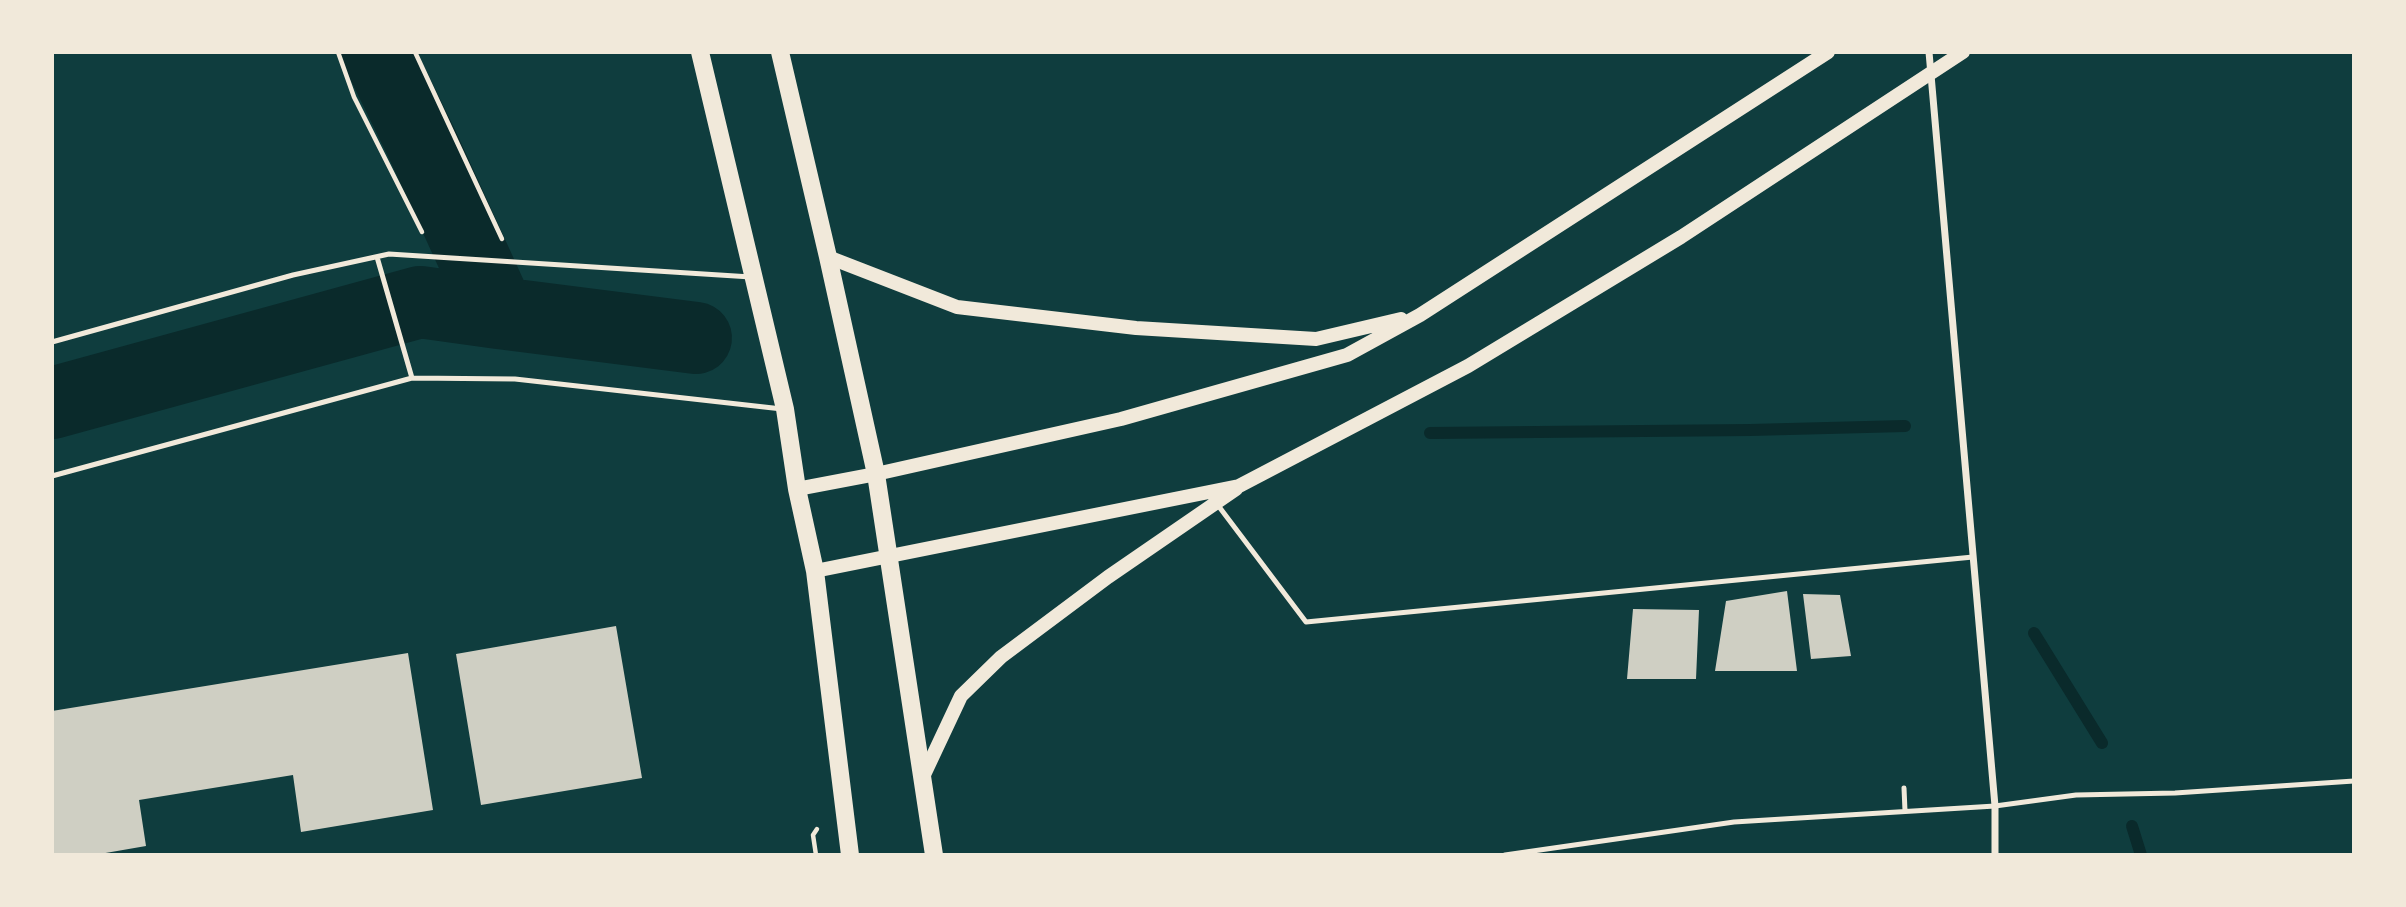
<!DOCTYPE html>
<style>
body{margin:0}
#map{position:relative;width:2406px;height:907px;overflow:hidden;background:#0f3d3e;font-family:"Fira Sans",sans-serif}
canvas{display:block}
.frame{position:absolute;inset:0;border:54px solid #f1e9da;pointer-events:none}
</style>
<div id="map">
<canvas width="2406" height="907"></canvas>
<div class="frame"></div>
</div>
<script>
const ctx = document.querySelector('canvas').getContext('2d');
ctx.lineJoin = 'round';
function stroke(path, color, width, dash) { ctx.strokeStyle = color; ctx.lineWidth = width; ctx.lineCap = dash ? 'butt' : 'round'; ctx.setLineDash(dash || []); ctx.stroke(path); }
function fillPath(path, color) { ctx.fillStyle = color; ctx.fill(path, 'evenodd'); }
const stream = new Path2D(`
 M1430,433l320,-3 155,-4
 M2034,633l68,110
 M2132,826l9,29`);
const river = new Path2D(`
 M377,52l45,92 77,169 197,25
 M52,403l368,-101 79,11`);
const building = new Path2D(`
 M1787,591l10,80h-82l11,-70z
 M1803,594l37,1 11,61 -40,3z
 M1633,609l66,1 -3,69h-69z
 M616,626l26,152 -161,27 -25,-151z
 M408,653l25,157 -132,22 -8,-57 -154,25 7,46 -52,9h-42v-144z`);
const path = new Path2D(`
 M338,52l16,45 68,135
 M415,52l87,187
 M816,855l-3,-20 4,-6`);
const service = new Path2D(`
 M377,257l35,121
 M52,342l241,-67 96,-21 362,23
 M52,476l360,-98 103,1 267,30
 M1217,504l89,118 667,-65
 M1904,788l1,23
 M1505,855l229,-33 261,-16 81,-11 99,-2 179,-12`);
const minor = new Path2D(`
 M1929,52l66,754v49`);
const secondary = new Path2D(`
 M828,257l129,50 179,21 180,11 85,-20
 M797,489l79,-15 245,-55 226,-64 73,-40 408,-263
 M815,571l424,-85 229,-120 213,-129 282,-185
 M922,779l39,-83 40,-39 107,-80 128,-88`);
const primary = new Path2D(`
 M700,52l85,357 12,80 18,82 35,284
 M780,52l48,205 48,217 58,381`);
stroke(stream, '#0a2a2b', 12);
stroke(river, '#0a2a2b', 72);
fillPath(building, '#cfcfc3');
stroke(path, '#f1e9da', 4.5);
stroke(service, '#f1e9da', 5);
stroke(minor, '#f1e9da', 7);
stroke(secondary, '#f1e9da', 14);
stroke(primary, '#f1e9da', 18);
</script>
